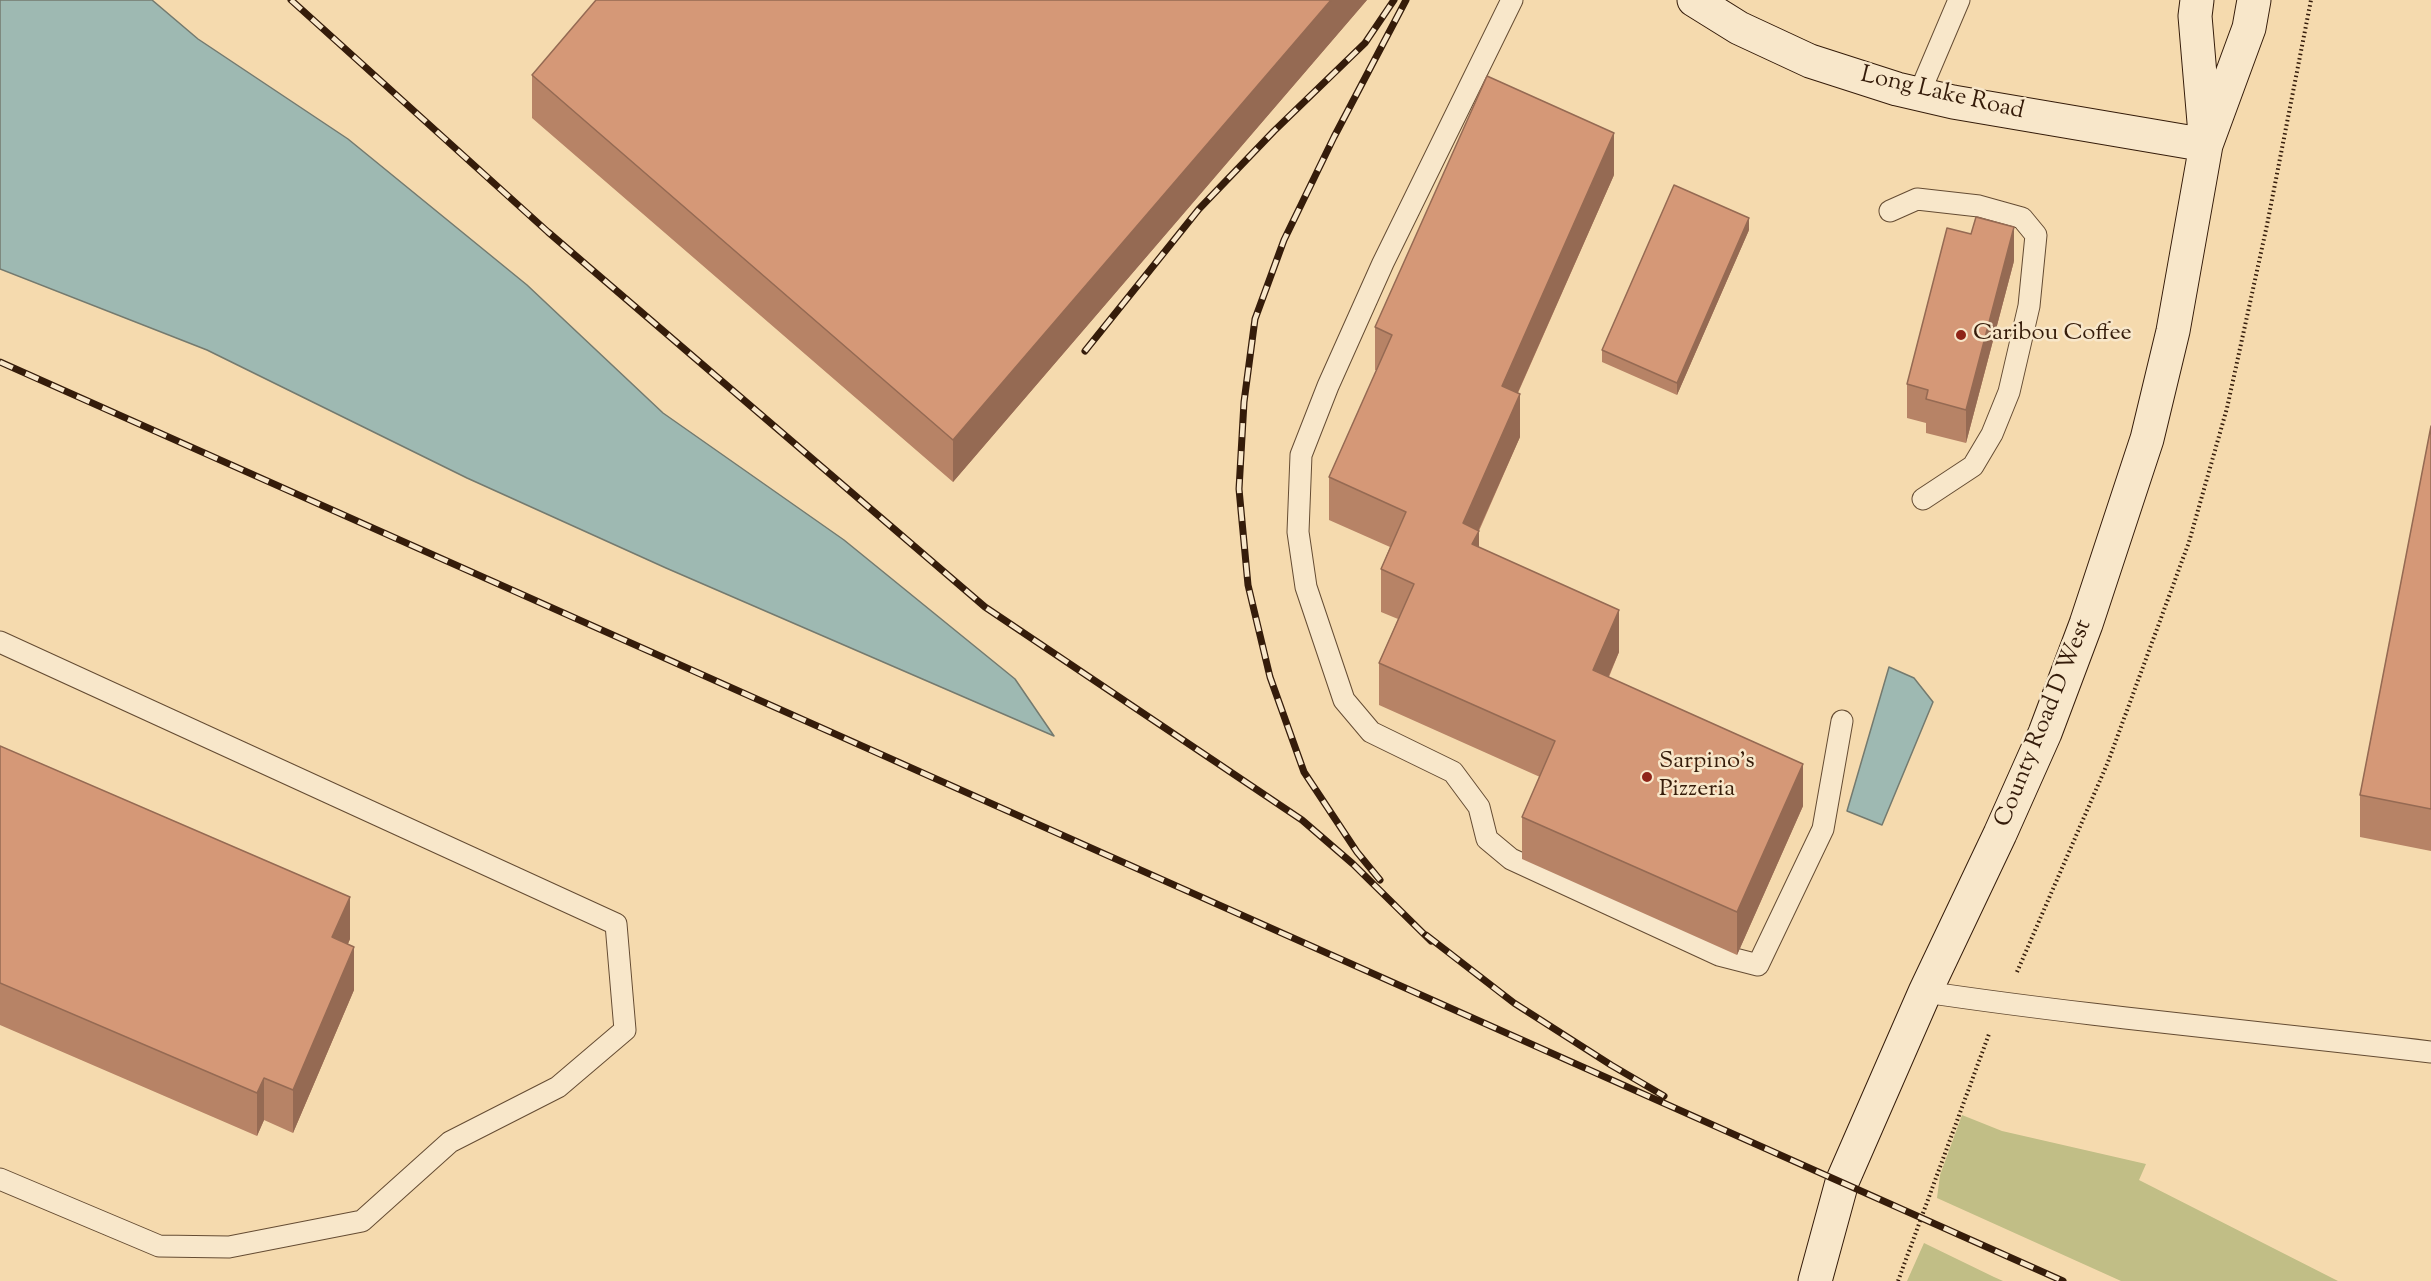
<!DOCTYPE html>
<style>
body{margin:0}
canvas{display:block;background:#f5daae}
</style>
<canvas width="2431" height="1281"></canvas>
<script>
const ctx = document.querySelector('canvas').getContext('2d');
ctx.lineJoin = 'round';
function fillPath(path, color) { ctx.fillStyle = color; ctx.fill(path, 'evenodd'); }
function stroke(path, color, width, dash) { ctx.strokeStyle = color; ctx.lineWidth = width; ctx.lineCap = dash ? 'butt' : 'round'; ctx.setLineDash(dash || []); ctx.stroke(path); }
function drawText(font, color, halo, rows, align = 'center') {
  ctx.font = font + ' "Sorts Mill Goudy",serif'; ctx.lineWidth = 5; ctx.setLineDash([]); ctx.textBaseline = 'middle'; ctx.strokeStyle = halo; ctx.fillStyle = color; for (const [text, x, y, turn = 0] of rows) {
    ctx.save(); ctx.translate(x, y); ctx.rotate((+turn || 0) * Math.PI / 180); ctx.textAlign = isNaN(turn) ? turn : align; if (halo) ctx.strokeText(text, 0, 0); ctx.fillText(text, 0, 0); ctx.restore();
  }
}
const green = new Path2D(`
 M1962,1115l40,16 144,33 -7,16 199,101h-217l-184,-83 3,-23z
 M1924,1243l70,34 9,4h-96z`);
const water = new Path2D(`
 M0,0h152l46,39 150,100 179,146 136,128 181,127 171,139 39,57 -388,-168 -199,-90 -260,-128 -207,-81z
 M1889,667l25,11 19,24 -51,123 -35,-14z`);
const path = new Path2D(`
 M2017,972l91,-210 81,-220 38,-134 40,-183 44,-225
 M1898,1281l91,-247`);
const lane = new Path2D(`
 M1512,0l-129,263 -55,123 -27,69 -3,77 8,55 38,113 27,32 82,40 26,35 8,32 24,20 208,96 39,10 65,-136 19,-108
 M1919,94l40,-94
 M1890,211l27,-12 62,7 43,12 14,17 -7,71 -20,86 -17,42 -19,32 -50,33
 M0,642l616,282 9,106 -67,57 -108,55 -88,79 -133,26 -70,-1 -159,-67
 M1925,992c168,25 337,40 506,60`);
const secondary = new Path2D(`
 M1694,0l45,28 71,33 87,28 56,13 253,43
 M2197,0l-2,16 10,118
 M1815,1281l27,-99 83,-190 75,-158 45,-101 41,-109 61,-185 26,-108 33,-186 43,-117 5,-28`);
const rail = new Path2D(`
 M291,0l257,232 437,375 317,213 51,44 78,77
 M1085,351l114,-142 75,-78 91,-88 29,-43
 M0,362l2063,919
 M1380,880l-23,-28 -53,-80 -34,-95 -22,-92 -9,-96 5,-87 11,-83 29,-79 50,-103 72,-137
 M1426,935l88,68 97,62 53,31`);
const wall = new Path2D(`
 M1367,0l-414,482 -421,-364v-43z
 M1614,175l-96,218 2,44 -41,94v16l140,105 -10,25 194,129 -66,149 -215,-96v-42l18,-40 -161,-72v-42l19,-44 -17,-7v-43l9,-22 -61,-27v-43l48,-107h-2v-43z
 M1749,230l-72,165 -75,-33v-12z
 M2014,261l-48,182 -40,-10v-10l-19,-5v-34z
 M2431,426v425l-71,-14v-42z
 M0,746l350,193 -2,5 6,46 -61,143 -29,-13 -7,16 -257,-111z`);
const shadedWall = new Path2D(`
 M1331,0h36l-414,482v-42z
 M1614,133v42l-112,253v-42z
 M1749,218v12l-72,165v-12z
 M2014,227v34l-48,182v-33z
 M1520,394v43l-45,101 4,-7v42l-16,-50z
 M1619,610v42l-26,60v-42z
 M1803,764v42l-66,149v-43z
 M350,897v42l-18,41v-43z
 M354,947v43l-61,143v-43z
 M264,1078v42l-7,16v-43z`);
const building = new Path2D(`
 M596,0h735l-378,440 -421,-365z
 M1487,76l127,57 -112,253 18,8 -57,129 16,8 -7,13 147,66 -26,60 210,94 -66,148 -215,-95 33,-76 -176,-78 35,-79 -33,-15 25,-57 -77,-35 63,-142 -17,-8z
 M1674,185l75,33 -72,165 -75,-33z
 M1976,217l38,10 -48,183 -40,-11 2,-9 -21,-6 40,-156 24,6z
 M2431,426v383l-71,-14z
 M0,746l350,151 -18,40 22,10 -61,143 -29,-12 -7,15 -257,-110z`);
const markers = [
 [1961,335,6,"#8f2418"],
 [1647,777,6,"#8f2418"]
];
const streetNames = [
 ["Long Lake Road",1942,95,13],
 ["County Road D West",2045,724,-68]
];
const poiNames = [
 ["Caribou Coffee",1973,335],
 ["Sarpino's",1659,763],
 ["Pizzeria",1659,791]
];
fillPath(green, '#c1be86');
fillPath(water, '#9eb9b2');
stroke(water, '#747a6f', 1.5);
stroke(lane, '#654c33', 23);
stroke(secondary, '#351c0a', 35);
stroke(path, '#351c0a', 4, [1.5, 3]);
stroke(lane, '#f8e7ca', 21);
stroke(secondary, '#f8e7ca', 33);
stroke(rail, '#351c0a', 7);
stroke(rail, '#f8e7ca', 4.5, [14]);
fillPath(wall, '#b78366');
fillPath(shadedWall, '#956a53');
fillPath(building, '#d59877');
stroke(building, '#956a53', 1.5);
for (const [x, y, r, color] of markers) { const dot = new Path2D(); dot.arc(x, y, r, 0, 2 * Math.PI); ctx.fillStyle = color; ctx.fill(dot); stroke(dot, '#f8e7ca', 2); }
drawText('24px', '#351c0a', '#f8e7ca', streetNames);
drawText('24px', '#351c0a', '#f8e7ca', poiNames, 'left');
</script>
